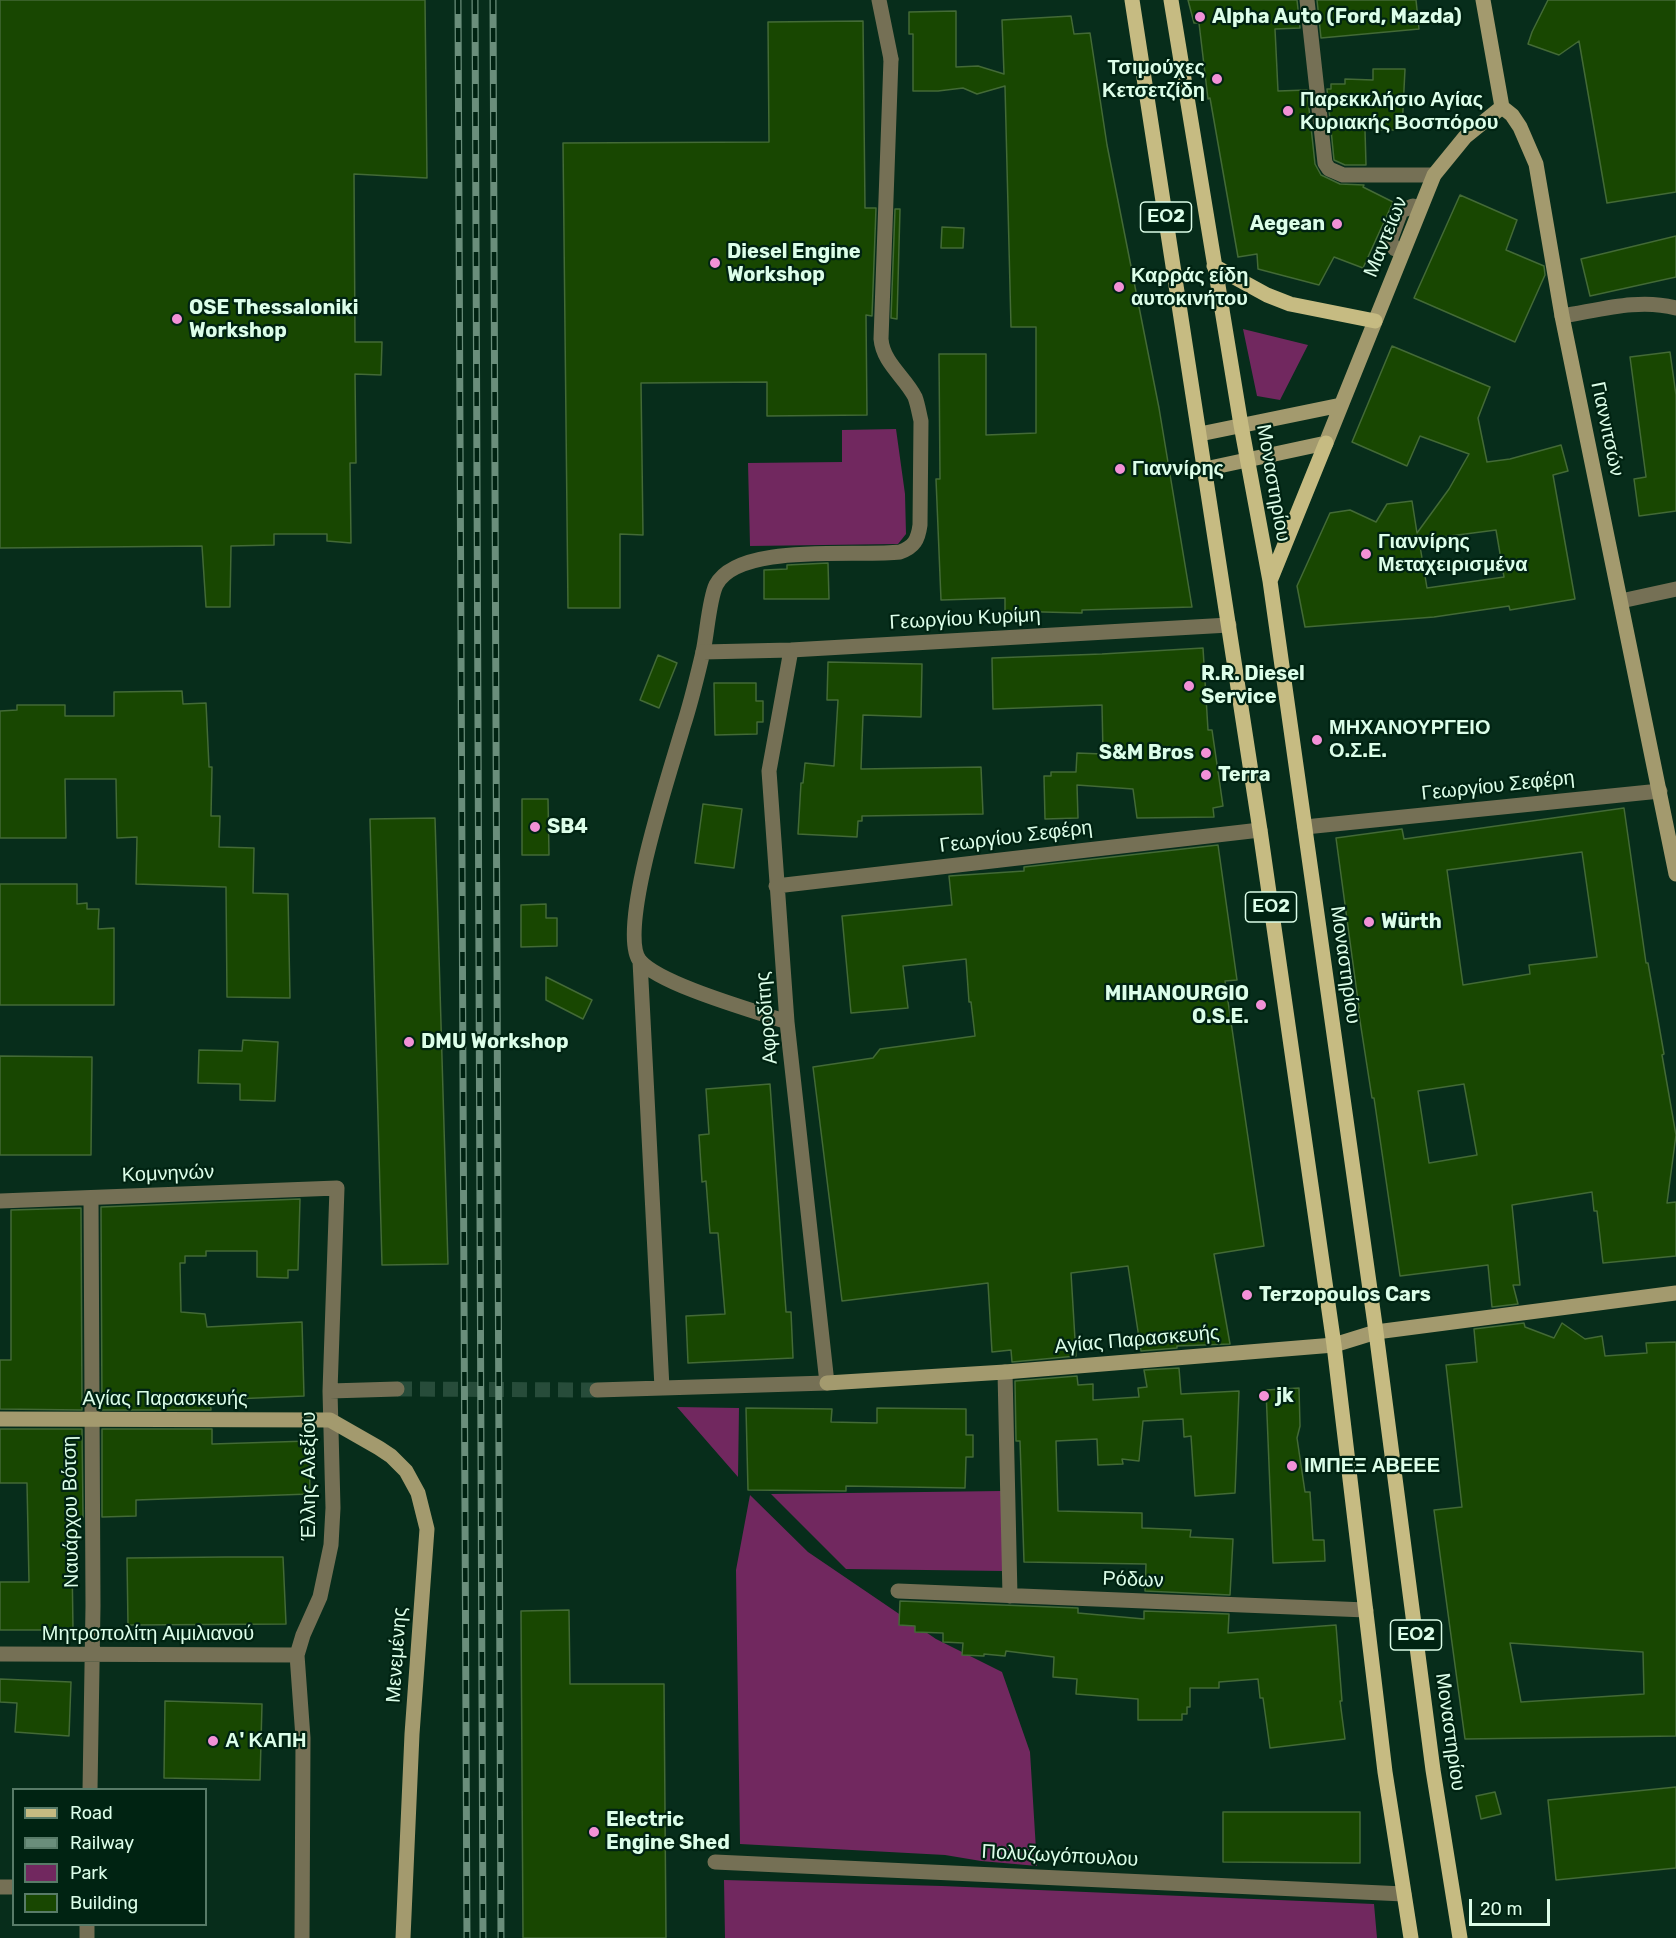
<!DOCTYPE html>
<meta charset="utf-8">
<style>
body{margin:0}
#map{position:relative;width:1676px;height:1938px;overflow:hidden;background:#072d1b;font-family:Rubik,sans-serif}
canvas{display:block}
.legend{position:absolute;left:12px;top:1788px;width:195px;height:138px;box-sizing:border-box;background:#002312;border:2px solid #587b68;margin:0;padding:8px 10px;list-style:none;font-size:18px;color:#dcfee9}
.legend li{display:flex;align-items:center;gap:12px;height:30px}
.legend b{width:30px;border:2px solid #587b68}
.scale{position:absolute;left:1469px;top:1899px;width:81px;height:27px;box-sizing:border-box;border:3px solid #dcfee9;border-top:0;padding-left:8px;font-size:18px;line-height:21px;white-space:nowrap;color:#dcfee9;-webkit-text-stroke:4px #002312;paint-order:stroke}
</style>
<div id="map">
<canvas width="1676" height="1938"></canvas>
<ul class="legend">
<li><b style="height:8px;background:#c6bb82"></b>Road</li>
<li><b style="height:8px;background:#6a8e7b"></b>Railway</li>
<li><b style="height:16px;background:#71285f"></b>Park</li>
<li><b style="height:16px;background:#184701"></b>Building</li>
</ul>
<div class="scale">20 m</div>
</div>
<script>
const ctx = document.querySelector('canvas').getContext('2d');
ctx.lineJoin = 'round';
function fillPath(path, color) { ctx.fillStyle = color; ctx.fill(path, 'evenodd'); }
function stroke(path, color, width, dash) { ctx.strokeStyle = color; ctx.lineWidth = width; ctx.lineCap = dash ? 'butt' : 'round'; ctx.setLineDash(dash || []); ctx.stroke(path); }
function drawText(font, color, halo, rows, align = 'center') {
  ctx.font = font + ' Rubik,sans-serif'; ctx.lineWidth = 4.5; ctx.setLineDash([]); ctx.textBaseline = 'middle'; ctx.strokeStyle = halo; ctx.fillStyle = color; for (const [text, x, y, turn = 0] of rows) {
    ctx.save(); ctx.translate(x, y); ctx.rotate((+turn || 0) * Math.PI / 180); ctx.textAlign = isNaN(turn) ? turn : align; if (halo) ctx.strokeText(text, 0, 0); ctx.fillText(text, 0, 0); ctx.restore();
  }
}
const green = new Path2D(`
 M1243,329l65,16 -28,55 -23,-4z
 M896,429l9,65 1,40 -8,10 -148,2 -2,-83 94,-1v-32z
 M677,1407l62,1 -1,69z
 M1001,1491l3,80 -158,-2 -75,-75z
 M750,1495l58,57 128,87 66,33 28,80 7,114 -56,-5 -36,-6 -205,-11 -4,-274z
 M724,1880l218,6 432,18 3,34h-652z`);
const building = new Path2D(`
 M0,0h425l2,178 -73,-4 1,168h27l-1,33 -26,-1 1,89h-6l1,80 -24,-2v-7h-53v11l-43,1 -1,61h-24l-4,-61 -202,2z
 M1188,0h109l3,28 -25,1 3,62 29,-1 8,74 6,11 19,9 24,1 -1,2 30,15 -30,66 -29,-11 -15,28 -61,-16 -1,-15 -19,3 -28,-159 -2,1 -9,-76h-5z
 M1317,0h99l3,29 -98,9z
 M1548,0h128v192l-69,11 -28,-162 -20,14 -31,-11 4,-12z
 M956,11v56l22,-1 26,8 -2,-54 69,-4 3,18 16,-1 17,112 52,263 33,199 -110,3v3l-77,-2v-13l-64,2 -5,-121h4l-1,-125h47v81l50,-2v-106h-25l-6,-241 -28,8 -14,-6 -25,3h-25v-57h-4v-22z
 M863,21l2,187h11l-4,108 -6,-1 1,100 -100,1v-34l-126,1 2,152 -23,-1v74h-52l-5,-465 206,-1 -1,-120z
 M1373,69h32l-3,61h-37l1,35h-21l-11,-5 -7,-71h4v-5h14v-5l28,1z
 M1460,195l57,25 -11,30 38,16 1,9 -30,67 -101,-44z
 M895,209h5l-3,110 -6,-1z
 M942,227l22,1 -1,20h-22z
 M1676,236v41l-86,19 -9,-37z
 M1392,346l98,41 -12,31 9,44 23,-3 51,-14 7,26 -15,4 22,124 -65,11 -1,-4 -75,11 -129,10 -8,-41 33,-73 20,-3 26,12 11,-18 25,-3 5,32 32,-44 20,-35 -49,-18 -13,30 -55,-24zM1496,530l8,47 -77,11 -8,-48z
 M1670,352l6,43v116l-37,5 -5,-37 12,-2 -16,-120z
 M828,563l1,36h-65v-29l23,-1v-4z
 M1203,648l5,82h4l11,76 -10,2 1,9 -77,1 -4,-29 -56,-4 1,33 -33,1 -1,-43h7v-4h25l1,-19 26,1 -1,-49 -109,4 -1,-51 110,-4z
 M658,655l19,8 -18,45 -19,-8z
 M828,662l94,2 -1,53 -58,-2 -2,54 120,-2 2,47 -121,2v5h-4l-1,16 -59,-3 3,-51h2l2,-20 29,3 4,-66h-11z
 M714,683h42v18h7v21h-6v12l-42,1z
 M182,691l1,13 23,-1 3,64h3l-1,49h9l-1,31 35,1 -1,45 35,1 2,104 -63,-1 -1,-110 -90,-3 1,-47 -20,1 -1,-59h-51l1,59h-66v-127l17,-1v-5h48v11h49v-24z
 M522,799h26l1,56h-27z
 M703,804l39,5 -8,59 -39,-5z
 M1624,808l22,155h2l16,91 -2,1 14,80 -9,68 9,-1v54l-73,7 -6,-52h-3l-2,-19 -80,13 8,80h-7l5,19 -26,3 -4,-42 -88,11 -26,-178h-2l-14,-90h1l-23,-170 66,-9 2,10zM1582,852l15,105 -68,8 1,9 -67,11 -16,-115zM1464,1084l13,71 -48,8 -11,-72z
 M435,818l13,446 -66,1 -12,-446z
 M1218,845l19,135 -12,1 39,265 -50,8 16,90 -53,2v2l-36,3 -13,-85 -57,7 5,83 -64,6 -1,-12 -19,2 -4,-69 -146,18 -29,-234 60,-9 7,-9 95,-13 -4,-34h-2l-3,-43 -63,7 5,42 -57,5 -9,-97 110,-11 -3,-29 75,-5v-4z
 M0,884h77v20l10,-1v6h12l-1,20 16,-1v77h-114z
 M546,904v14h11v28l-36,1v-42z
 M546,977l46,23 -9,19 -37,-19z
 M243,1040l35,2 -3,59 -35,-1v-16l-42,-1 1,-33 43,1z
 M0,1056l92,1 -1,98h-91z
 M770,1084l16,228h5l2,46 -105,5 -2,-47 39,-2 -7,-81h-8l-4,-52 -4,1 -3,-47 10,-1 -3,-45z
 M300,1199l-2,71h-10v8l-31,-1v-26h-51v5h-21v7h-5l1,49 24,2 2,13 95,-5 2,74 -94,4 1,10h-109l-1,-203z
 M81,1208l1,202 -82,-1v-49h11v-150z
 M1524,1323l1,4 29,11 8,-15 23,16 17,-3 3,20 42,-3 -1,-10 30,-1v394l-211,3 -31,-229 28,-3 -16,-142 31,-3 -3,-33zM1510,1643l133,9 1,42 -123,8z
 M1179,1368l2,26 58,-3 -4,102 -40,3 -4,-60 -7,1 -1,-18 -40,2 -4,40 -17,-2 1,5 -25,1 -1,-26 -41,2 2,70 84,2v15l49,2 -1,7 43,2 -3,56 -85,-4 1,-27 -122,-2 -4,-121h-4l-1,-60 62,-5 1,9 15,-1v16l46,-3 -1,-9 9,-1 -3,-17z
 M1299,1388l1,38 -3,12 8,54h5l3,48h11l1,21 -52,2 -7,-173z
 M746,1408l86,1 -1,13 46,1v-15l89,1v26h7v22h-7l-1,31 -119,-2v5l-98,-1z
 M0,1429h82l1,88 -7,1v42h-4l1,70h-73v-48h29l-2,-99h-27z
 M102,1429h110v15l97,-3 1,53 -174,6v16l-34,1z
 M226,1557h57l3,67 -158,1 -1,-67z
 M900,1601l178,7v5l66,6v-8l85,3 -1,19 108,-8 6,76h-2l5,38 -75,9 -7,-50h-3l-2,-19 -39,3v6h-29v19h-3v7h-5v6h-44v-21l-62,-5 1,-15 -24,-2 1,-20 -48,-6 -1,5 -21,-2v2l-22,-1 1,-12 -20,-1v-9l-28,-1v-6l-16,-1z
 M569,1610l1,74h94l2,254h-143l-2,-327z
 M0,1679l71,3 -2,54 -54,-4 2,-29 -17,-1z
 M165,1701l97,3 -2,76 -96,-2z
 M1676,1787v81l-120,12 -8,-80z
 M1495,1792l6,22 -20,5 -5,-23z
 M1223,1812h137v51l-137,-1z`);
const streetTunnel = new Path2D(`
 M397,1389l200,1`);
const lane = new Path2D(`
 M1395,249l-5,-8 11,-30 12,-5
 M1562,316c38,-6 77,-18 114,-8
 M1621,601l55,-12
 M703,652c4,-18 6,-52 13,-67 22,-43 141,-28 184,-33 14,-5 18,-12 20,-27l1,-104c-2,-8 -3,-16 -6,-24 -10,-20 -32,-34 -34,-58l10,-280`);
const street = new Path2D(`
 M879,0l12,59
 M1307,0l18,163 4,6 14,6h91
 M1305,827l355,-36
 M776,886l484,-56
 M640,961l22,427
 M787,1022c-32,-11 -126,-37 -147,-61 -24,-29 32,-195 43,-234 8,-24 14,-50 20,-75l88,-2 438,-25
 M0,1201l337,-13 -7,203 3,117 -2,37 -11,52 -17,38 -6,20 6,83 -1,200
 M1005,1372l5,224
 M597,1390l230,-7 -40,-361 -18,-251 22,-121
 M330,1391l67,-2
 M898,1591l468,19
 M0,1654l297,1
 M90,1790l3,-184 -2,-408
 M715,1862l689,32
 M0,1887h14
 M87,1938v-14`);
const secondary = new Path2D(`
 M1483,0l19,107 10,8 8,12 16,37 26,152 114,558
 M1200,434l141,-29
 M1205,469l121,-26 108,-268 31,-38 37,-30
 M827,1383l178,-11 329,-27 42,-13 300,-39
 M0,1419l330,1 49,28 12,8 15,15 12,22 9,36 -15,205 -9,204`);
const primary = new Path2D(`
 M1132,0l128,830 74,515 51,427 26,166
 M1171,0l70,425 29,156 106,751 57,438 27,168
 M1214,266l53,29 23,9 85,17
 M1270,581l56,-138`);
const rail = new Path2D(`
 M458,0l9,1938
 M475,0l8,1938
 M493,0l8,1938`);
const markers = [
 [1200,17,6,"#f291d7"],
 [1217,79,6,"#f291d7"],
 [1288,111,6,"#f291d7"],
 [1337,224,6,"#f291d7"],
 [715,263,6,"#f291d7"],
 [1119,287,6,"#f291d7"],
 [177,319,6,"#f291d7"],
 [1120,469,6,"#f291d7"],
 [1366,554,6,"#f291d7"],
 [1189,686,6,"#f291d7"],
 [1317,740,6,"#f291d7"],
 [1206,753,6,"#f291d7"],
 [1206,775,6,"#f291d7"],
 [535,827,6,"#f291d7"],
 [1369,922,6,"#f291d7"],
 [1261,1005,6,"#f291d7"],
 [409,1042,6,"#f291d7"],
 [1247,1295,6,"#f291d7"],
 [1264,1396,6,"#f291d7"],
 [1292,1466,6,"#f291d7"],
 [213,1741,6,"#f291d7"],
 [594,1832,6,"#f291d7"]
];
const shields = [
 [1166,217,51],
 [1271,907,51],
 [1416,1635,51]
];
const shieldNames = [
 ["ΕΟ2",1166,217],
 ["ΕΟ2",1271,907],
 ["ΕΟ2",1416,1635]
];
const poiNames = [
 ["Alpha Auto (Ford, Mazda)",1212,17],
 ["Τσιμούχες",1205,68,"right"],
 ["Κετσετζίδη",1205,91,"right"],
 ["Παρεκκλήσιο Αγίας",1300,100],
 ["Κυριακής Βοσπόρου",1300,123],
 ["Aegean",1325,224,"right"],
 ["Diesel Engine",727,252],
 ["Workshop",727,275],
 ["Καρράς είδη",1131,276],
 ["αυτοκινήτου",1131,299],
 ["OSE Thessaloniki",189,308],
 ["Workshop",189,331],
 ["Γιαννίρης",1132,469],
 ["Γιαννίρης",1378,542],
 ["Μεταχειρισμένα",1378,565],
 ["R.R. Diesel",1201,674],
 ["Service",1201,697],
 ["ΜΗΧΑΝΟΥΡΓΕΙΟ",1329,728],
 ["Ο.Σ.Ε.",1329,751],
 ["S&M Bros",1194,753,"right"],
 ["Terra",1218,775],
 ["SB4",547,827],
 ["Würth",1381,922],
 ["MIHANOURGIO",1249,994,"right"],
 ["O.S.E.",1249,1017,"right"],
 ["DMU Workshop",421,1042],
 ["Terzopoulos Cars",1259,1295],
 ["jk",1276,1396],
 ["ΙΜΠΕΞ ΑΒΕΕΕ",1304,1466],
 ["Α' ΚΑΠΗ",225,1741],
 ["Electric",606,1820],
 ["Engine Shed",606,1843]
];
const streetNames = [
 ["Μαντείων",1386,237,-68],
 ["Γιαννιτσών",1607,429,78],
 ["Μοναστηρίου",1273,483,80],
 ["Γεωργίου Κυρίμη",965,619,-3],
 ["Γεωργίου Σεφέρη",1498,786,-6],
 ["Γεωργίου Σεφέρη",1016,837,-7],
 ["Μοναστηρίου",1345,965,82],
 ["Αφροδίτης",767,1018,-95],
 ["Κομνηνών",168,1174,-2],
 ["Αγίας Παρασκευής",1137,1340,-5],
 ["Αγίας Παρασκευής",165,1399],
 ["Έλλης Αλεξίου",309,1476,-90],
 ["Ναυάρχου Βότση",71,1512,-91],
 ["Ρόδων",1133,1580,2],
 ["Μητροπολίτη Αιμιλιανού",148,1634],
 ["Μενεμένης",397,1655,-86],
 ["Μοναστηρίου",1450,1732,82],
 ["Πολυζωγόπουλου",1060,1856,3]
];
fillPath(green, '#71285f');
fillPath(building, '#184701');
stroke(building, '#436a36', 1.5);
stroke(streetTunnel, '#274c3a', 15, [15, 8]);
stroke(lane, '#757055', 15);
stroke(street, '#757055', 15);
stroke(secondary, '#a39a6e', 15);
stroke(primary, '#c6bb82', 15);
stroke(rail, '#6a8e7b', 7);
stroke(rail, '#002312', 4.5, [14]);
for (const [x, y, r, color] of markers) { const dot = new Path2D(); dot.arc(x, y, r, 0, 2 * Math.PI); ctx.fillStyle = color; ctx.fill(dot); stroke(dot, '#002312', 2); }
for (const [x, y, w] of shields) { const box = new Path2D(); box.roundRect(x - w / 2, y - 15, w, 30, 4.5); ctx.fillStyle = '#002312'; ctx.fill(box); stroke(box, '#dcfee9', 1.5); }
drawText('bold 18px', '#dcfee9', null, shieldNames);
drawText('bold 20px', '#dcfee9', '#002312', poiNames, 'left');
drawText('20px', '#dcfee9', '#002312', streetNames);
</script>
